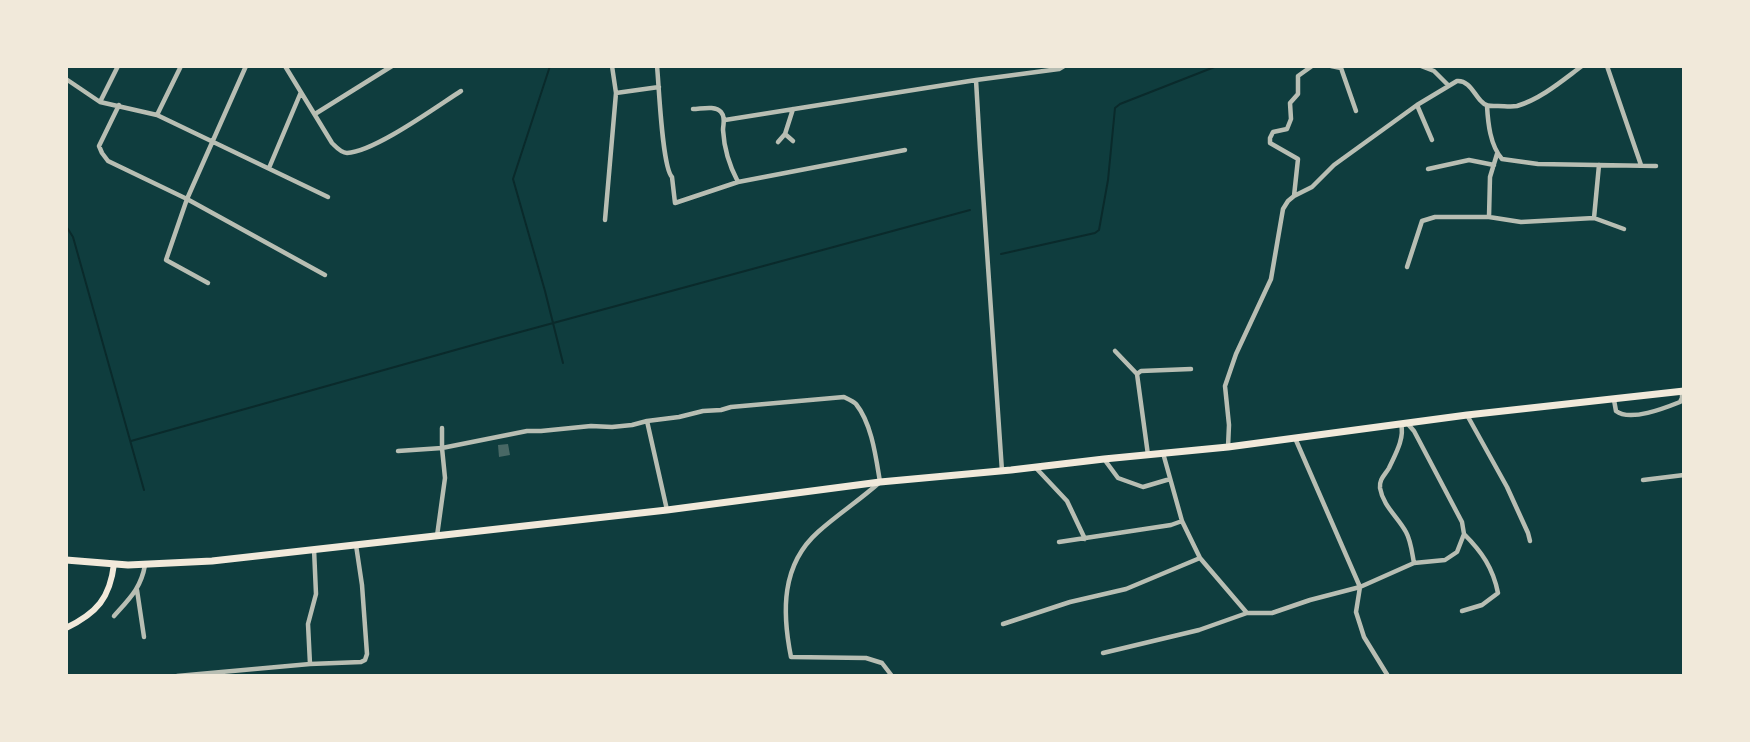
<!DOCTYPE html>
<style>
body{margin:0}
#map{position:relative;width:1750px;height:742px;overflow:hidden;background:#0f3d3e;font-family:Lora,serif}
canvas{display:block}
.frame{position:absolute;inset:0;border:68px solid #f1e9da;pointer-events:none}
</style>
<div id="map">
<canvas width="1750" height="742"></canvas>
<div class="frame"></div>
</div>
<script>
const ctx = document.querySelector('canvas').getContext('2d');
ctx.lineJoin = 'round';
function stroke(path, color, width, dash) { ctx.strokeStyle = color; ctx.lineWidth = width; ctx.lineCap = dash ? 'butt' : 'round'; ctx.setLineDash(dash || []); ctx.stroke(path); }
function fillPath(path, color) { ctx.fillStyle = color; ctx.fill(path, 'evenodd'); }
const stream = new Path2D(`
 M550,66l-37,113 32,112 18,72
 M66,226l7,11 71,253
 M1001,254l94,-21 4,-3 9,-50 7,-72 5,-4 97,-38
 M131,441l367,-103 472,-128`);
const building = new Path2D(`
 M508,444l2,11 -11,2 -1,-12z`);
const minor = new Path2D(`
 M285,66l47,77c4,4 9,10 15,10 27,-1 89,-46 114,-62
 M657,66c2,19 5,101 15,111l3,26 63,-21 167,-32
 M1331,66l10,2 15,43
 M1421,66l13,5 15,15
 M1607,66l34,99
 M66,79l34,23 57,13 171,82
 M976,80l4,69 22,322
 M616,93l43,-6
 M100,102l18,-36
 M119,105l-20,41 3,7 6,8 79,38 138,76
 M1417,105l15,35
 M1487,106c1,17 3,39 15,53l36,5 118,2
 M693,109c8,0 22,-4 28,3 5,6 2,12 2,18 1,17 7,37 15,52
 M315,114l77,-48
 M157,115l24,-49
 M725,120l251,-40 83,-11 5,-3
 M785,134l8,7
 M778,142l7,-8 8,-25
 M269,168l32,-76
 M1428,169l41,-9 25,5
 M1294,196l4,-37 -28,-16v-5l3,-6 14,-3 4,-10 -1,-16 8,-9v-18l14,-10
 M1489,217l1,-40 7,-23
 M1594,218l30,11
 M605,220l11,-127 -4,-27
 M1407,267l15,-46 13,-4h54l32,5 73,-4 5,-53
 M208,283l-42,-23 21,-61 59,-133
 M1115,351l22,23
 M1614,400l2,11c14,11 49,-3 64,-9l2,-4v-7
 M1467,415l40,72 21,46 2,8
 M647,421l32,-4 24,-6 18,-1 10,-3 113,-10c4,2 9,4 12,7 16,20 20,54 24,78 -20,18 -42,32 -62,50 -37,33 -36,80 -27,125l75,1 16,5 10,13
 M1401,424c4,14 -6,31 -12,44 -4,7 -10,11 -9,20 3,18 18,29 26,44 5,9 6,21 8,31
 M1295,438l65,149 54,-24 31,-3 12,-8 7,-18 -2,-12 -48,-91 -7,-8
 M1228,447l1,-22 -4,-39 11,-32 35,-75 12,-70 5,-8 6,-5 18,-9 22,-22 83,-60 40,-24c12,-1 17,13 24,20 5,6 10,5 17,5 6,0 13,1 19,0 24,-7 46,-26 65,-40
 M398,451l44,-3 85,-17h14l50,-5 21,1 20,-2 15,-4 20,89
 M1148,455l-11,-81 4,-3 50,-2
 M1104,459l14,19 25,9 27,-8
 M1036,468l31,33 18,38
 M1643,480l41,-5
 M437,536l8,-58 -3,-30v-20
 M1059,542l112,-17 11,-4
 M137,590l7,47
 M1462,611l20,-6 16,-12c-5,-25 -16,-41 -34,-59
 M1247,613h25l38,-13 50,-13 -4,25 8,25 24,39
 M114,616c16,-18 27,-28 31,-51
 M1003,624l67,-22 56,-13 74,-31
 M1103,653l96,-23 48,-17 -47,-55 -18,-37 -19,-68
 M310,664l-2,-40 8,-30 -2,-45
 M177,676l133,-12 51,-2 4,-2 2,-6 -5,-69 -6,-40`);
const secondary = new Path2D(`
 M66,628c31,-15 44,-30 48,-64`);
const trunk = new Path2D(`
 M66,560l62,5 84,-4 455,-51 213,-28 131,-12 93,-11 124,-12 239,-32 217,-24`);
stroke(stream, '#0a2a2b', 2);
fillPath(building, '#486865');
stroke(minor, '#b8beb3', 4.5);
stroke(secondary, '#f1e9da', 6);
stroke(trunk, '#f1e9da', 7);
</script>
